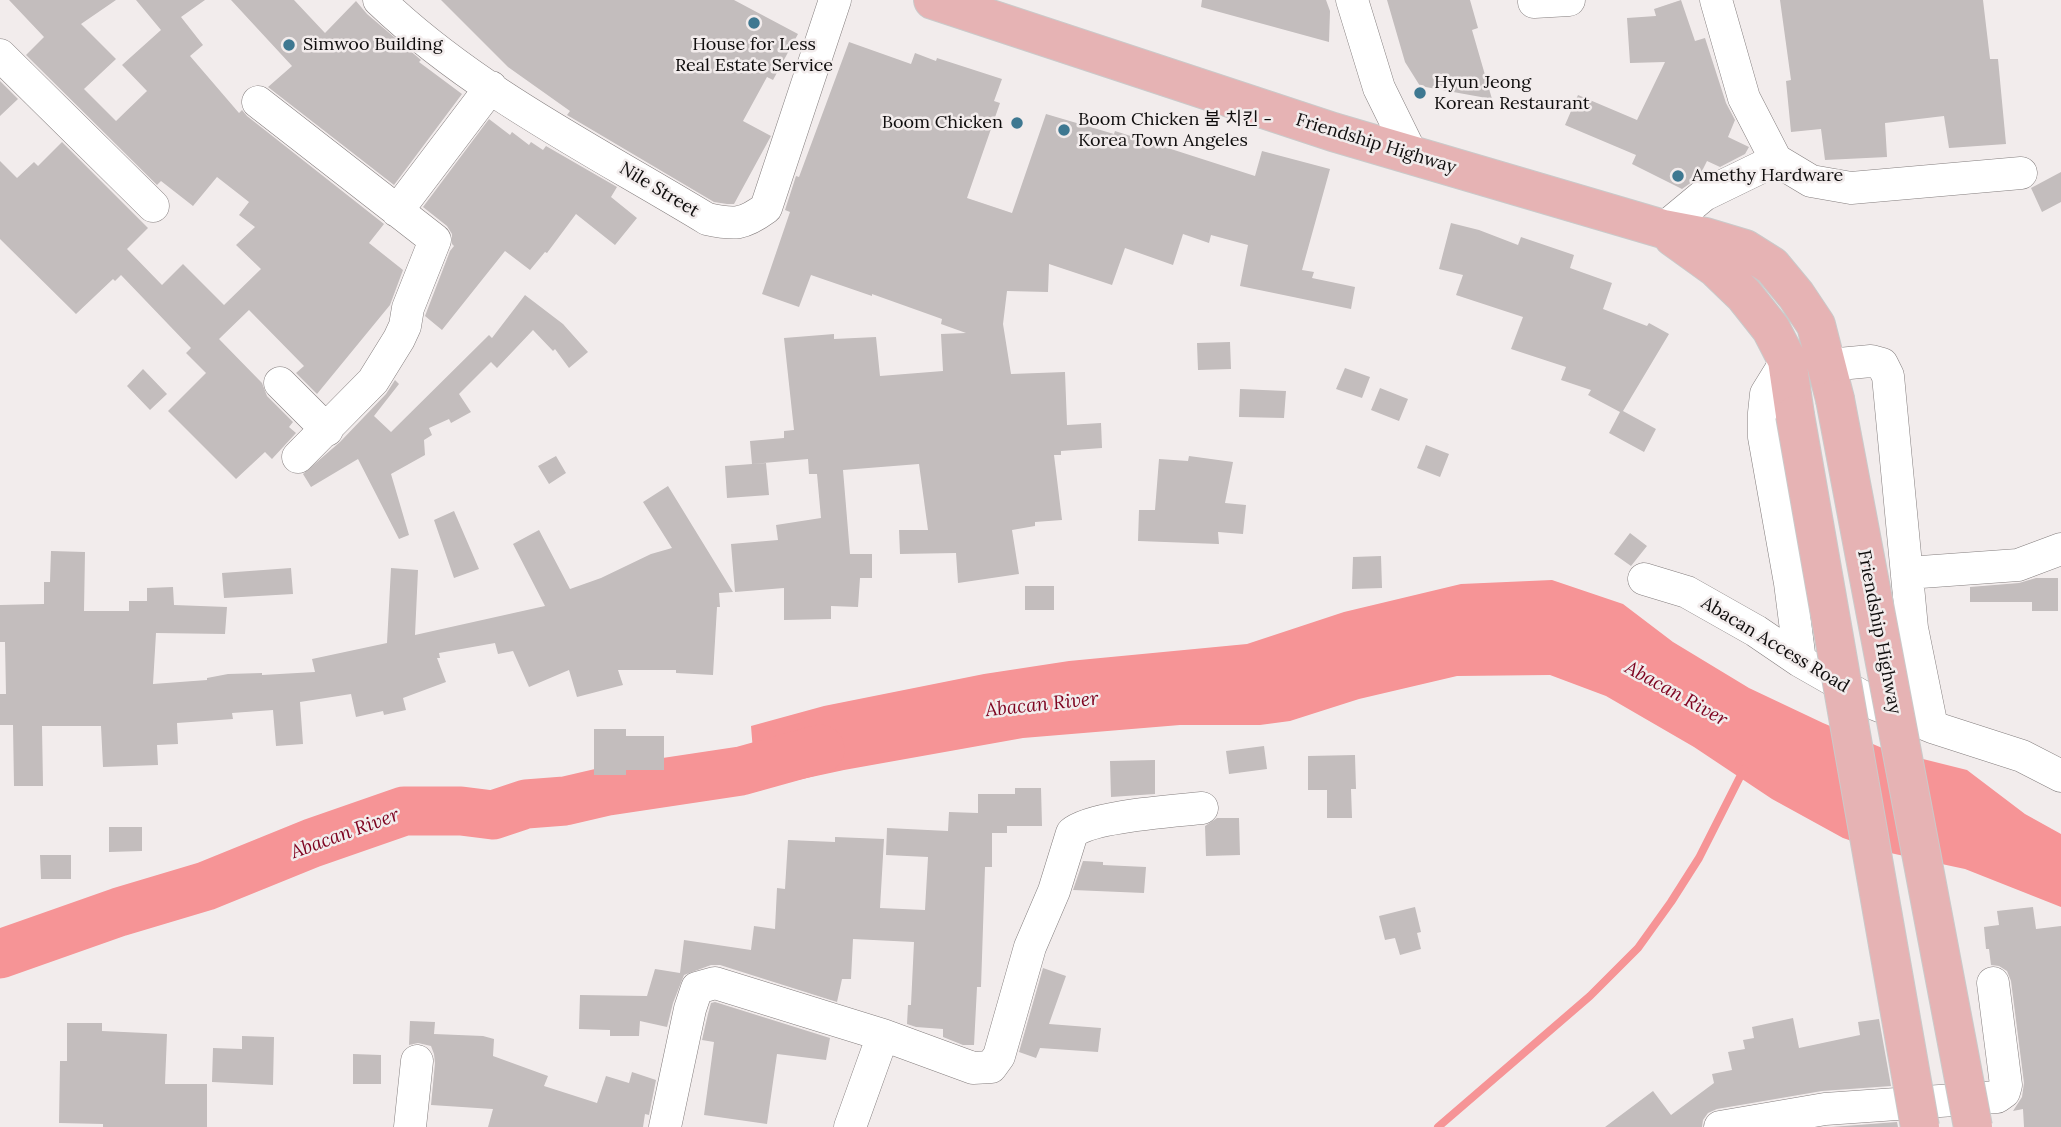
<!DOCTYPE html>
<meta charset="utf-8">
<style>
body{margin:0}
canvas{display:block;background:#f2ecec}
</style>
<canvas width="2061" height="1127"></canvas>
<script>
const ctx = document.querySelector('canvas').getContext('2d');
ctx.lineJoin = 'round';
function fillPath(path, color) { ctx.fillStyle = color; ctx.fill(path, 'evenodd'); }
function stroke(path, color, width, dash) { ctx.strokeStyle = color; ctx.lineWidth = width; ctx.lineCap = dash ? 'butt' : 'round'; ctx.setLineDash(dash || []); ctx.stroke(path); }
function drawText(font, color, halo, rows, align = 'center') {
  ctx.font = font + ' Lora,"Noto Sans KR",serif'; ctx.lineWidth = 5; ctx.setLineDash([]); ctx.textBaseline = 'middle'; ctx.strokeStyle = halo; ctx.fillStyle = color; for (const [text, x, y, turn = 0] of rows) {
    ctx.save(); ctx.translate(x, y); ctx.rotate((+turn || 0) * Math.PI / 180); ctx.textAlign = isNaN(turn) ? turn : align; if (halo) ctx.strokeText(text, 0, 0); ctx.fillText(text, 0, 0); ctx.restore();
  }
}
const water = new Path2D(`
 M1552,580l71,24 50,38 76,46 74,35 64,27 80,20 58,44 36,20v73l-96,-38 -84,-18 -38,-13 -71,-39 -78,-52 -88,-51 -56,-21 -93,1 -98,23 -69,22 -30,4h-80l-157,13 -179,32 -88,19 -5,-63 73,-20 160,-32 85,-13 178,-17 97,-32 117,-28z`);
const stream = new Path2D(`
 M1438,1127l152,-131 48,-48 33,-46 28,-44 45,-89`);
const river = new Path2D(`
 M0,954l119,-42 87,-26 106,-43 92,-32h57l32,4 33,-11 39,-3 43,-10 133,-20 79,-22`);
const building = new Path2D(`
 M9,0h107l-35,24 35,35 -32,30 32,32 31,-30 -25,-26 39,-35 -25,-30h69l-24,17 22,28 -13,11 49,57 3,-3 5,6 137,108 -15,19 34,27 -13,35 -73,89 -21,-21 8,-7 -55,-56 -30,29 43,44 5,13 26,26 -4,5 7,6 -24,26 -7,-7 -29,27 -68,-68 38,-38 -20,-20 5,-5 -70,-73 -6,6 -2,-2 -37,35 -76,-75v-78l17,17 17,-16 4,4 24,-24 86,86 -21,21 35,36 21,-21 41,41 37,-36 -25,-24 19,-18 -16,-12 10,-13 -32,-25 -24,29 -32,-25 -4,4 -131,-130 18,-18z
 M231,0h63l31,33 31,-32 11,13 54,46 -2,2 43,32 -68,91 -126,-98 24,-21z
 M441,0h293l64,34 -25,46 -6,-3 -24,44 28,15 -37,68h-7l-13,-2 -147,-87 3,-4 -62,-44z
 M1202,0h124l4,11 -1,31 -128,-35z
 M1387,0h83l8,28 -6,2 20,69 -72,-13 -15,-24z
 M1681,0l14,41 10,-3 21,65 9,17 -7,17 21,10 -4,7 -25,13 -13,-6 -8,16 -17,12 -50,-25 4,-9 -71,-30 13,-30 59,25 28,-58 -35,1 -3,-45 29,-2 -2,-7z
 M1780,0h203l7,59h8l8,85 -57,4 -5,-32 -59,7 2,34 -62,3 -4,-31 -30,3 -5,-51 5,-1z
 M849,42l62,22 4,-11 21,8 1,-3 65,21 -8,22 6,2 -33,95 45,15 34,-99 68,20 1,-3 140,45 7,-25 68,18 -28,101 12,2 -2,6 43,9 -4,22 -111,-23 8,-41 -37,-10 -2,8 -26,-9 -10,31 -48,-17 -13,37 -63,-21 -1,28 -41,-1 -4,33 8,50 54,-2 2,53 34,-2 1,25 -41,3v4h-7l8,65 -27,2v4l-23,4 7,44 -61,9 -2,-30 -56,1 -1,-24h29l-9,-66 -76,6 7,84h22v24h-12l-2,29 -27,-1v13l-47,1v-32l-49,4 -4,-48 47,-4 -2,-15 45,-7 -4,-44h-8l-1,-15 -56,5 -2,-23 34,-3v-7l10,-1 -10,-92 50,-4v5l42,-2 4,39 63,-5 -2,-37 25,-1 -25,-9 1,-5 -70,-25v2l-61,-21 -12,32 -37,-13 28,-82 -5,-2 11,-34 3,1z
 M0,81l18,18 -18,17z
 M489,119l21,16 2,-3 17,13 2,-3 12,8 3,-4 71,41 -6,10 26,21 -22,27 -39,-31 -29,39 -2,-1 -15,18 -25,-19 -63,79 -17,-14 25,-65 4,-5 -2,-2v-10l-5,-8 -24,-19z
 M2061,172v30l-19,10 -11,-24z
 M1451,223l28,7 39,15 3,-8 53,18 -4,13 42,15 -9,26 44,17 2,-3 20,11 -46,77 33,18 -12,23 -35,-19 11,-21 -32,-17 3,-5 -30,-10 5,-13 -55,-18 12,-32 -67,-22 7,-20 -24,-6z
 M525,295l38,29 25,28 -19,16 -14,-19 -2,2 -20,-21 -36,38 -6,-6 -32,32 12,18 -20,11 -2,-4 -20,9 3,7 -8,5 1,15 -34,19 18,61 -10,4 -41,-80 -47,28 -8,-13 37,-32 46,-48 9,-14 4,4 -25,32 17,16 98,-97 3,3z
 M1230,342l1,27 -33,1 -1,-27z
 M1345,368l25,9 -8,21 -26,-9z
 M143,369l24,25 -17,16 -23,-24z
 M1380,388l28,11 -9,22 -28,-11z
 M1240,389l46,2 -2,27 -45,-1z
 M1426,445l23,9 -9,23 -23,-9z
 M556,456l10,17 -17,11 -11,-18z
 M1189,456l44,6 -8,41 21,2 -3,29 -25,-2 1,12 -81,-3 1,-31h16l4,-51 29,2z
 M766,463l3,32 -42,3 -2,-32z
 M668,486l65,106 -14,1 1,14h-3l-4,68 -37,-2v-3h-58l5,15 -46,12 -8,-27 -40,17 -16,-36 -15,3 -3,-11 -56,10 1,5h-3l9,24 -43,16 3,12 -22,5 -1,-4 -27,6 -5,-23 -51,8 3,42 -27,2 -3,-36 -41,3 1,6 -56,4 1,21 -21,1 1,20 -55,2 -2,-41h-59l1,60h-29l-1,-61h-13v-31h6l-1,-52h-5v-37l44,-1v-22h6l1,-31 34,1 -1,59h45v-10h18v-13l26,-1 1,18 53,2 -2,27 -69,-1 -3,51 54,-4v-2l21,-4 34,-1v2l53,-3 -3,-13 75,-16 4,-75 27,2 -3,65 130,-29 -32,-62 26,-14 31,59 31,-11 50,-24 21,-6 -29,-46z
 M454,511l25,58 -25,9 -20,-58z
 M1630,533l17,13 -16,20 -17,-12z
 M1381,556l1,32 -30,1 1,-32z
 M291,568l2,26 -69,4 -2,-25z
 M2036,578h22v33h-26v-9h-62v-15l49,-4z
 M1025,586h29v24h-29z
 M594,729h32v7h38v34h-38v5h-32z
 M1264,746l3,23 -38,5 -3,-23z
 M1355,755l1,34h-5l1,29h-25v-28h-19v-34z
 M1155,760v34l-44,3 -1,-36z
 M1015,788h26l1,38h-35v7h-15v34h-7l-4,120h-4l-3,58h-11l-20,-8v-8l-27,-2 -9,-3 1,-19h3l3,-63 -61,-3 -2,40h-9l-5,23 -117,-37h-9l-27,10 -11,28 -6,24 -27,-6 -1,15h-29v-6l-31,-1 1,-34 67,1 8,-27 25,4 4,-33 67,10 3,-24 21,3 2,-41 8,1 3,-49 47,2v-5l49,2 -4,69 45,2 3,-53 -42,-2 1,-27 61,3 1,-19 29,1v-19h37z
 M1217,818h22l1,37 -34,1 -1,-30z
 M109,827h33v24l-33,1z
 M40,855h31v24h-30z
 M1083,861l20,1v3l43,2 -2,26 -71,-3z
 M1415,907l6,25 -4,1 4,16 -21,6 -5,-17 -10,2 -6,-24z
 M2033,907l3,22 25,-3v201h-37l-1,-18 -10,2 9,-14 2,-14 -13,-102 -4,-10 -8,-5 -8,-1 -2,-16h-3l-2,-22 15,-2 -2,-14z
 M1043,968l23,8 -17,48 52,4 -3,24 -58,-4 -4,10 -17,-6z
 M715,1002l115,36 -4,22 -49,-6 -10,70 -63,-9 10,-73 -12,-2 6,-26 3,-11z
 M1793,1018l6,30 61,-13 -2,-13 21,-3 12,67 -69,5 -105,18 -9,4 -5,7 -1,7h-97l48,-36 18,24 43,-32 -2,-9 20,-4 -4,-18 17,-3 -2,-9 11,-2 -2,-11z
 M410,1021l25,1 -1,12 49,2 11,3 -1,17 55,20 -4,10 53,17 9,-27 23,7 3,-11 24,8 -7,35 -4,-1 -2,13h-155l5,-18 -62,-4 4,-42 -1,-9 -3,-8 -13,-3 -9,2z
 M67,1023h35v8l65,3 -2,50h42v43h-104v-3l-44,-1 1,-62h7z
 M242,1036l32,1 -1,48 -61,-3 1,-34 29,1z
 M353,1054l28,1v29h-28z
 M1897,1122l1,5h-67z`);
const minor = new Path2D(`
 M379,0c95,91 216,151 328,219 28,6 36,6 59,-11l69,-208
 M1352,0l27,88 33,67
 M1716,0l28,98 32,62 35,21 40,7 170,-15
 M1534,2l35,-2
 M0,55l153,151
 M258,102l177,138 -27,68 -3,18 -6,13 -26,42 -75,76
 M397,211l94,-124
 M1663,229l41,-34 72,-35
 M1787,360l-21,34 -2,19v24l26,146 10,78
 M1828,365l43,-4 11,3 6,12 24,252 20,99
 M280,383l47,47
 M1907,573l111,-8 43,-16
 M1644,579l43,13 69,39 44,30 77,44 55,22 90,29 39,20
 M410,1127l7,-66
 M665,1127l25,-118 7,-21 18,-5 168,52 90,33 18,-1 8,-11 31,-109 24,-56 18,-58c19,-17 102,-22 130,-25
 M850,1127l33,-92
 M1720,1127l105,-18 172,-12 7,-5 2,-7 -13,-102`);
const major = new Path2D(`
 M933,0l400,132 330,97 42,8 40,12 27,17 24,29 20,30 19,74
 M1673,237l43,31 28,27 27,34 16,31 8,55`);
const majorBridge = new Path2D(`
 M1835,399l138,728
 M1795,415l125,712`);
const markers = [
 [754,23,7,"#3e7891"],
 [289,45,7,"#3e7891"],
 [1420,93,7,"#3e7891"],
 [1017,123,7,"#3e7891"],
 [1064,130,7,"#3e7891"],
 [1678,176,7,"#3e7891"]
];
const poiNames = [
 ["Simwoo Building",303,45],
 ["House for Less",754,45,"center"],
 ["Real Estate Service",754,66,"center"],
 ["Hyun Jeong",1434,83],
 ["Korean Restaurant",1434,104],
 ["Boom Chicken 붐 치킨 -",1078,120],
 ["Korea Town Angeles",1078,141],
 ["Boom Chicken",1003,123,"right"],
 ["Amethy Hardware",1692,176]
];
const streetNames = [
 ["Friendship Highway",1376,144,17],
 ["Nile Street",659,190,31],
 ["Friendship Highway",1879,632,79],
 ["Abacan Access Road",1775,645,31]
];
const waterNames = [
 ["Abacan River",1676,694,29],
 ["Abacan River",1042,705,-6],
 ["Abacan River",345,834,-20]
];
fillPath(water, '#f69496');
stroke(stream, '#f69496', 8);
stroke(river, '#f69496', 49);
fillPath(building, '#c3bdbd');
stroke(minor, '#847e7e', 33);
stroke(major, '#cacaca', 40);
stroke(minor, '#fff', 32);
stroke(major, '#e6b3b4', 38);
stroke(majorBridge, '#cacaca', 40, []);
stroke(majorBridge, '#e6b3b4', 38);
for (const [x, y, r, color] of markers) { const dot = new Path2D(); dot.arc(x, y, r, 0, 2 * Math.PI); ctx.fillStyle = color; ctx.fill(dot); stroke(dot, '#f2ecec', 2.5); }
drawText('18px', '#0f0d0d', '#f2ecec', poiNames, 'left');
drawText('18px', '#0f0d0d', '#f2ecec', streetNames);
drawText('italic 19px', '#7d021f', '#f2ecec', waterNames);
</script>
